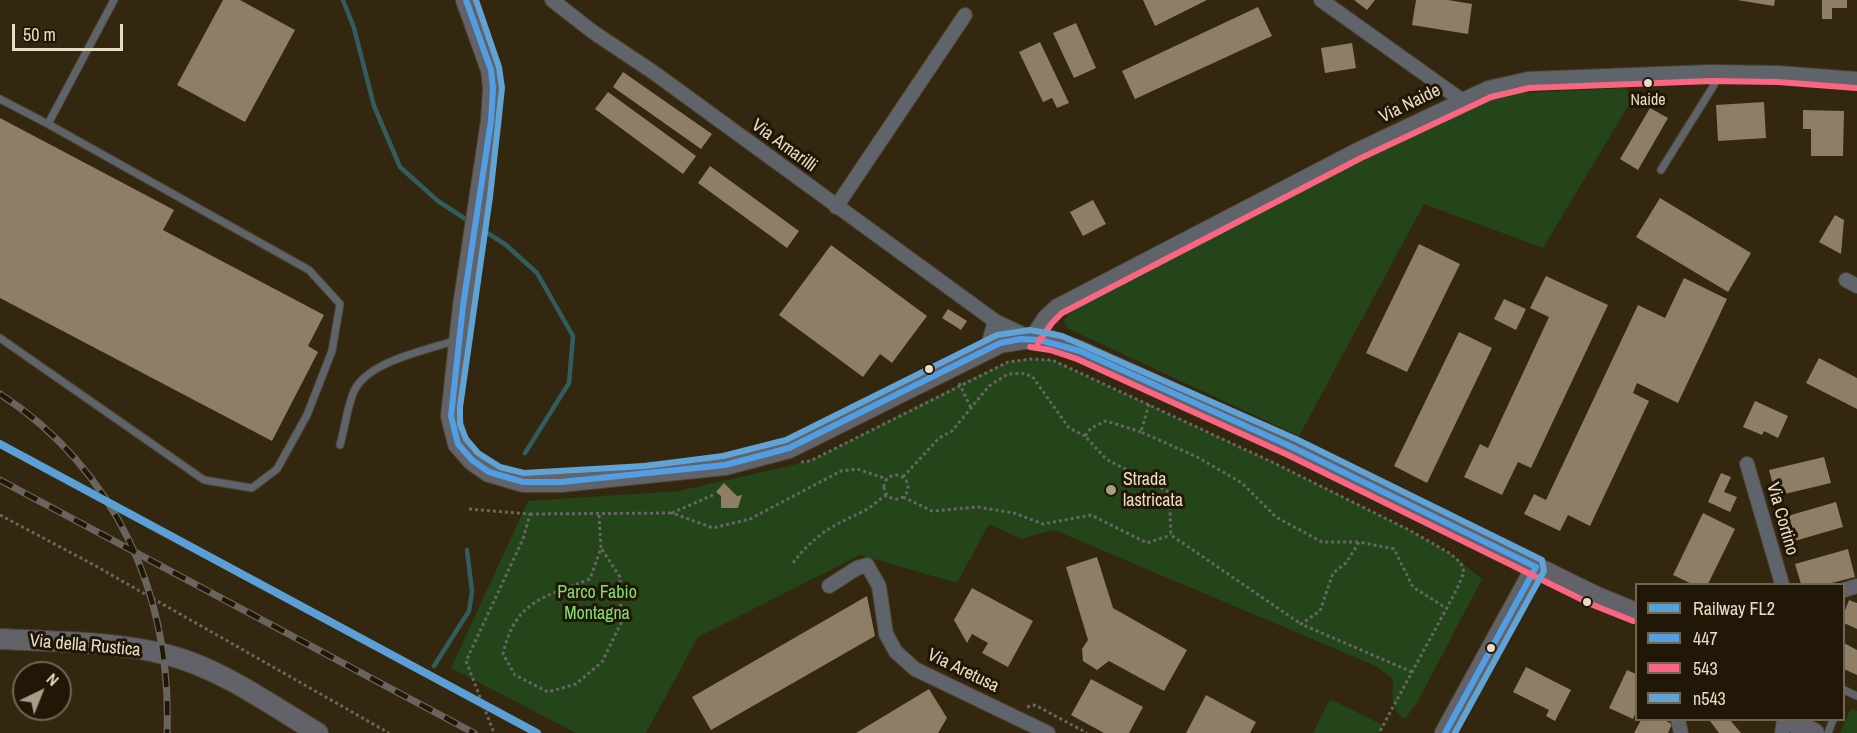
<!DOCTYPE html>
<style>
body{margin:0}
#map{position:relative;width:1857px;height:733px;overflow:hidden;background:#33270f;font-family:"Archivo Narrow",sans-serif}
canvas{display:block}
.legend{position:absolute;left:1635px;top:583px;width:210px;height:138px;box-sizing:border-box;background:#201706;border:2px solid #706653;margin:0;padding:8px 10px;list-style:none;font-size:18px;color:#e9dcc6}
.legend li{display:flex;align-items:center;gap:12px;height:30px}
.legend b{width:30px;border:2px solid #706653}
.north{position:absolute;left:12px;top:661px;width:60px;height:60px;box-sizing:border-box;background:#201706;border:2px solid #706653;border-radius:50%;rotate:43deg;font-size:16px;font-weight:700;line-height:24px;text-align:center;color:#e9dcc6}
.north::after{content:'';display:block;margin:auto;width:21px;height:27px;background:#a99d86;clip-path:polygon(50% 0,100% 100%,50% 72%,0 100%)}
.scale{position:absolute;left:12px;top:24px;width:111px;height:27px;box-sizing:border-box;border:3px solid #e9dcc6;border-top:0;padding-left:8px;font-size:18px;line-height:21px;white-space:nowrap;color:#e9dcc6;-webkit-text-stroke:4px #201706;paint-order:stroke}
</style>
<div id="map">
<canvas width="1857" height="733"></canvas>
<ul class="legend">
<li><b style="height:8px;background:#5a9fd5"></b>Railway FL2</li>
<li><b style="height:8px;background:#529ee5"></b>447</li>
<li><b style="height:8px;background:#fa6682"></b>543</li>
<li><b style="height:8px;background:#60a4d7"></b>n543</li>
</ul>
<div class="north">N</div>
<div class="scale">50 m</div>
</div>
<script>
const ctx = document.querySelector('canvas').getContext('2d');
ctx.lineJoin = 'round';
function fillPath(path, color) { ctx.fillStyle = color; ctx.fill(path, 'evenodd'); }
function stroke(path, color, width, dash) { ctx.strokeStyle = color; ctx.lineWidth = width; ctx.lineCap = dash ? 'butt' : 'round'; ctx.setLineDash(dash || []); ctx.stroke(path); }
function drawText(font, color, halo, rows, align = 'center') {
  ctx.font = font + ' "Archivo Narrow",sans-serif'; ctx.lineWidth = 6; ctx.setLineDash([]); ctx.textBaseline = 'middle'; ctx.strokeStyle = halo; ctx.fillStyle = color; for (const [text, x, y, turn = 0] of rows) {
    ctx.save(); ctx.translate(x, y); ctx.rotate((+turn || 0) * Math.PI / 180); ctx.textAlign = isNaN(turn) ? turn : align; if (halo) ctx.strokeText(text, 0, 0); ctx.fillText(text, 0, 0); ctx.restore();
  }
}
const green = new Path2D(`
 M1627,88l3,15 -87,145 -119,-44 -125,232 -230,-107 -6,-7 5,-8 18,-11 359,-188 51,-21z
 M1031,359l21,1 220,102 137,68 42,24 31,25 -64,122 -13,18c-16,-10 -12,-23 -12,-40l-17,-13 -322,-136 -33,9 -32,-15 -32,59 -97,-28 -162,82 -52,96h-70l-125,-65 77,-167 151,-10 131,-30 158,-81 40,-18z
 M1330,699l53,26 -4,8h-66z
 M1851,708l6,3v22h-17z`);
const stream = new Path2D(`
 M343,0l11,28 20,78 26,61 38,34 32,21
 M480,228l26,17 31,28 36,63 -4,47 -44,70
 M434,666l35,-55 3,-19 -5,-42`);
const building = new Path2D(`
 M223,0h17l55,30 -50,92 -68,-37z
 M1143,0h64l-52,26z
 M1354,0h21l-8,10z
 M1416,0h32l24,4 -4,30 -56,-9z
 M1737,0h38l-1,6z
 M1822,0h25v8h-15v11h-10z
 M1258,7l14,29 -137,63 -13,-28z
 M1076,23l20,45 -22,10 -21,-45z
 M1040,42l29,61 -12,5 -5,-10 -9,4 -24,-50z
 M1352,43l4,25 -31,5 -4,-25z
 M623,72l89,62 -11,15 -88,-62z
 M608,92l88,64 -13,18 -88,-65z
 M1764,102l2,36 -48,3 -2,-36z
 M1650,108l18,10 -30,52 -18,-11z
 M1803,110l41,1 -1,45h-32v-27h-8z
 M0,118l174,92 -11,20 161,85 -16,31 10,6 -46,89 -272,-143z
 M710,166l89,65 -12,17 -89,-65z
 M1660,198l91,55 -23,39 -92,-55z
 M1093,200l13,24 -23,12 -13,-24z
 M1835,215l9,5 -3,34 -22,-12z
 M1419,244l41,20 -53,108 -41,-19z
 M831,245l96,71 -35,47 -12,-9 -17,23 -84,-62z
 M1546,276l62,29 -77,163 -13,-6 -16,33 -38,-18 16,-33 8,4 61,-131 -19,-9z
 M1684,278l43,21 -49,104 -41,-20 -4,10 16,8 -59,125 -22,-11 -8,16 -36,-17 10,-20 12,6 92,-195 27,13z
 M1504,299l22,10 -10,21 -22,-11z
 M948,309l19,12 -6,9 -19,-12z
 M1459,332l33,16 -65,135 -33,-17z
 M1819,358l38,20v31l-51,-26z
 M1755,401l33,15 -10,22 -14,-7 -2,4 -19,-8z
 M1824,457l7,26 -55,13 -7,-26z
 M1721,473l10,4 -7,15 13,5 -7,15 -22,-10z
 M724,483l13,13 5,-1 -4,13h-17v-12l-5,-4z
 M1836,502l7,25 -52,15 -7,-25z
 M1703,513l32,16 -27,55h-16l-19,-9z
 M1848,549l7,28 -27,7h-27l-6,-20z
 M1097,557l16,51 74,42 -23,41 -55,-30 -12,9 -14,-9 -1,-12 6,-9 -22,-73z
 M972,588l61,33 -25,46 -26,-14 6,-10 -16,-9 -5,9 -13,-23z
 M867,596l8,40 -164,94 -19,-33z
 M1849,600l8,3v26l-13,-6v-10z
 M1844,643l13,7v25l-13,-6z
 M1526,667l45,23 -16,31 -9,-5 3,-6 -36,-18z
 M1627,670l9,4v38l-3,7 -24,-11z
 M1091,679l52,28 -14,26h-25l-33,-18z
 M929,689l18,29 -9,15h-82z
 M1206,695l50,27 -6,11h-64z
 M1641,720h23l8,4 -4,9h-34z
 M1712,720h18l11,13h-22l-9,-12z`);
const path = new Path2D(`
 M959,383l12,25
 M1149,404l-8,28 56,25 45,26 34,34 46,25h37
 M1141,432l-35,-11 -15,7 -6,8 21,23 63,33 2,43 130,89
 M801,462l9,-1 198,-99 23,-3 21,1 220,102 137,68 42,24 10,9 3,9 -7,17 -78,144
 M884 487a12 12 0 1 1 24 0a12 12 0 1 1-24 0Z
 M903,477l36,-39 13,-7 37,-45 19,-12 13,-1 11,3 37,52 16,8
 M713,495l-41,18 41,15 37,-9 91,-48 16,-2 30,10
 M903,497l29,14 46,-4 36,6 29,11 48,-9 56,28 24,-8
 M469,509l61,5 -7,25 -57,122 28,72
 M530,514l142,-1
 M0,515l94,50 295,168
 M599,515l2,33 -11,31c-45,18 -75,21 -87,75l12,21 33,17 28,-8 26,-22 19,-39 -1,-46 -19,-29
 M793,563c22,-29 39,-37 71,-52 8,-4 15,-12 23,-16
 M1412,672l-111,-48 19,-13 13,-38 13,-10 13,-21 35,7 19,38 33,21
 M1027,707l8,-2 52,28`);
const lane = new Path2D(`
 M0,99l48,25 66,-124
 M1661,170l53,-85 3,-13
 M0,338l204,142 48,8 25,-19 30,-54 25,-64 8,-47 -31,-34 -261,-146
 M340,445c5,-17 7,-38 14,-54 14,-30 73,-41 103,-51
 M1844,690l13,6
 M1828,733l5,-13`);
const street = new Path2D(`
 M552,0l41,32 60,40 342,249
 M1321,0l139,99
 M836,207l129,-192
 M1846,280l11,6
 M987,349l8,-28 36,17 14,-21 12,-11 300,-156 131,-62 40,-9 183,-7 67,1 79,6
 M1747,464l35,120
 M829,586l28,-18 10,-3 12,21 7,48 10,18 19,17 133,64
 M1844,590l13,-4
 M1678,720l3,13
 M1782,733l2,-13`);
const secondary = new Path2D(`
 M466,0l25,70 2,18 -2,33 -28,185 -12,110 7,28 14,16 17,12 34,10h38l164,-17 64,-17 211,-105 31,-5 21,3 28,10 212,96 305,150 39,16
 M0,639c56,3 114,2 168,16 54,14 103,50 150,78
 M1788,720l26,13
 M1445,733l91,-166`);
const rail = new Path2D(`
 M0,394c117,76 172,203 167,339
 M0,480l474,253`);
const bus1 = new Path2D(`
 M466,0l25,70 2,18 -2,33 -28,185 -12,110 7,28 14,16 17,12 34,10h38l164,-17 64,-17 211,-105 21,-4 19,1 40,11 212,96 244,120
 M1445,733l91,-166`);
const bus2 = new Path2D(`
 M1038,343l14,-20 10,-10 299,-155 130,-61 38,-9 182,-7 67,1 78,6
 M1030,347l20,3 27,9 211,96 305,150 40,16`);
const bus3 = new Path2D(`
 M476,0l23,67 3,21 -12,109 -30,210v17l6,15 12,14 22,14 24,6 121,-7 78,-10 63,-16 211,-105 33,-5 32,6 234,103 246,121 2,11 -89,162`);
const rail1 = new Path2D(`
 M0,444l537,289`);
const markers = [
 [1648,83,5,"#e9dcc6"],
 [929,369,5,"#e9dcc6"],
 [1111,490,6,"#a99d86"],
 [1587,602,5,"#e9dcc6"],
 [1491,648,5,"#e9dcc6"]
];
const busNames = [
 ["Naide",1648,101]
];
const streetNames = [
 ["Via Naide",1410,104,-26],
 ["Via Amarilli",784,146,36],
 ["Via Cortino",1782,519,74],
 ["Via della Rustica",85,646,5],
 ["Via Aretusa",963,671,26]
];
const poiNames = [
 ["Strada",1123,480],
 ["lastricata",1123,501]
];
const parkNames = [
 ["Parco Fabio",597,593],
 ["Montagna",597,614]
];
fillPath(green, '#24441a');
stroke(stream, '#315d5e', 4.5);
fillPath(building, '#8d7e65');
stroke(lane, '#4e432f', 9);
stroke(street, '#4e432f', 16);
stroke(secondary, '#4e432f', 22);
stroke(path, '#666665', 3, [3, 3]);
stroke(lane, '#5f636a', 7);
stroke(street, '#5f636a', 14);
stroke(secondary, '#616368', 20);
stroke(rail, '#69655e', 7);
stroke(rail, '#201706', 4.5, [14]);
stroke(bus1, '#529ee5', 6);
stroke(bus2, '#fa6682', 6);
stroke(bus3, '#60a4d7', 6);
stroke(rail1, '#5a9fd5', 8);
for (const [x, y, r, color] of markers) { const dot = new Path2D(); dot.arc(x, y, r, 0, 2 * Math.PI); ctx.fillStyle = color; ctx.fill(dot); stroke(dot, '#201706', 2); }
drawText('16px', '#e9dcc6', '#201706', busNames);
drawText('18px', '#e9dcc6', '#201706', streetNames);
drawText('18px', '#e9dcc6', '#201706', poiNames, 'left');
drawText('18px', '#83dd75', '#201706', parkNames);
</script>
